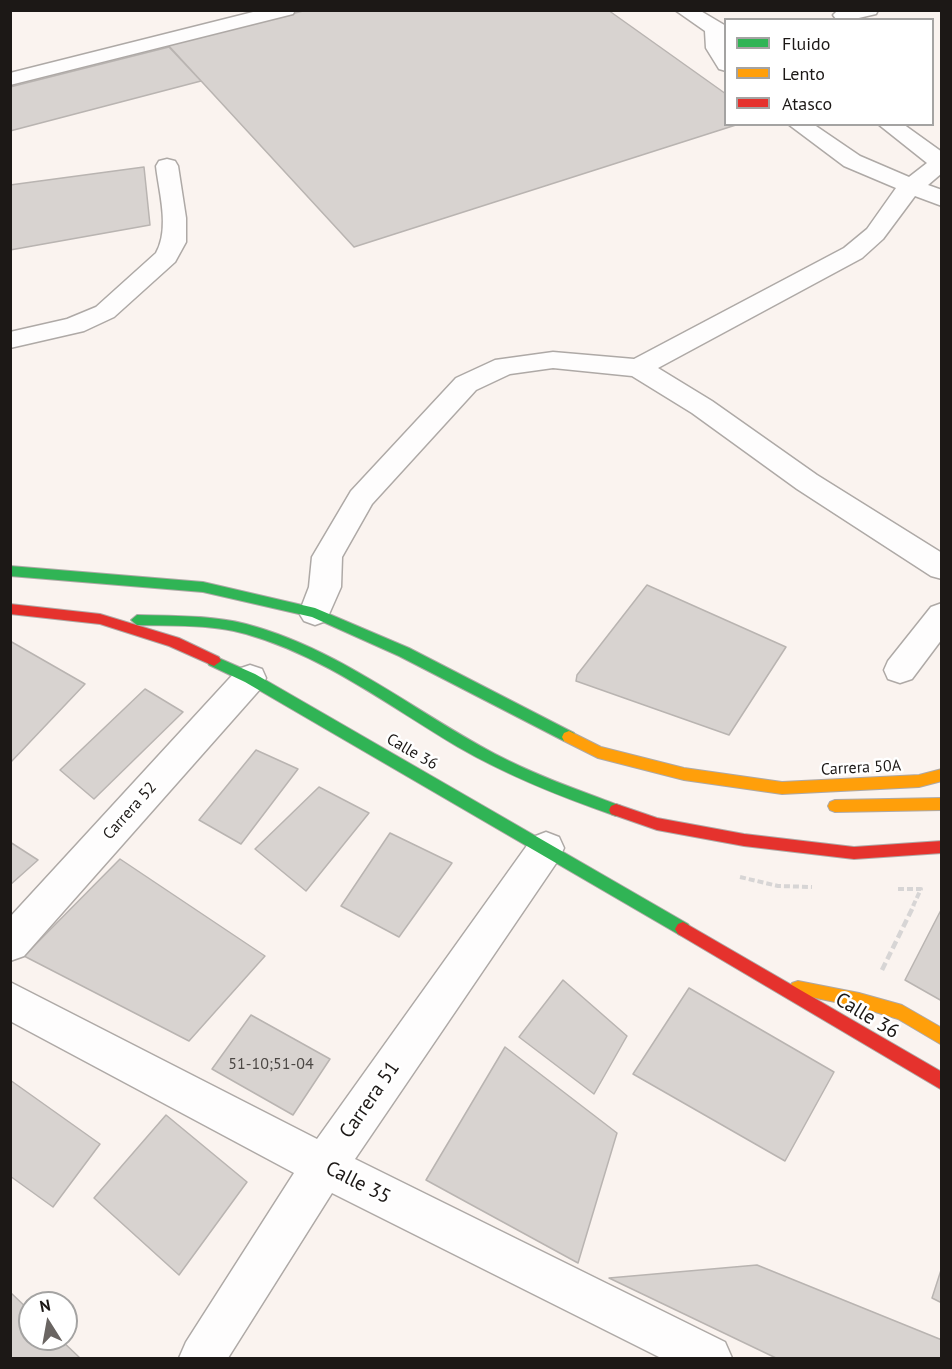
<!DOCTYPE html>
<style>
body{margin:0}
#map{position:relative;width:952px;height:1369px;overflow:hidden;background:#faf3ef;font-family:"PT Sans",sans-serif}
canvas{display:block}
.frame{position:absolute;inset:0;border:12px solid #1c1816;pointer-events:none}
.legend{position:absolute;left:724px;top:18px;width:210px;height:108px;box-sizing:border-box;background:#fff;border:2px solid #a4a3a2;margin:0;padding:8px 10px;list-style:none;font-size:18px;color:#1c1816}
.legend li{display:flex;align-items:center;gap:12px;height:30px}
.legend b{width:30px;border:2px solid #a4a3a2}
.north{position:absolute;left:18px;top:1291px;width:60px;height:60px;box-sizing:border-box;background:#fff;border:2px solid #a4a3a2;border-radius:50%;rotate:349deg;font-size:16px;font-weight:700;line-height:24px;text-align:center;color:#1c1816}
.north::after{content:'';display:block;margin:auto;width:21px;height:27px;background:#6a6562;clip-path:polygon(50% 0,100% 100%,50% 72%,0 100%)}
</style>
<div id="map">
<canvas width="952" height="1369"></canvas>
<div class="frame"></div>
<ul class="legend">
<li><b style="height:8px;background:#30b455"></b>Fluido</li>
<li><b style="height:8px;background:#ff9f0a"></b>Lento</li>
<li><b style="height:8px;background:#e5322d"></b>Atasco</li>
</ul>
<div class="north">N</div>
</div>
<script>
const ctx = document.querySelector('canvas').getContext('2d');
ctx.lineJoin = 'round';
function fillPath(path, color) { ctx.fillStyle = color; ctx.fill(path, 'evenodd'); }
function stroke(path, color, width, dash) { ctx.strokeStyle = color; ctx.lineWidth = width; ctx.lineCap = dash ? 'butt' : 'round'; ctx.setLineDash(dash || []); ctx.stroke(path); }
function drawText(font, color, halo, rows, align = 'center') {
  ctx.font = font + ' "PT Sans",sans-serif'; ctx.lineWidth = 5; ctx.setLineDash([]); ctx.textBaseline = 'middle'; ctx.strokeStyle = halo; ctx.fillStyle = color; for (const [text, x, y, turn = 0] of rows) {
    ctx.save(); ctx.translate(x, y); ctx.rotate((+turn || 0) * Math.PI / 180); ctx.textAlign = isNaN(turn) ? turn : align; if (halo) ctx.strokeText(text, 0, 0); ctx.fillText(text, 0, 0); ctx.restore();
  }
}
const building = new Path2D(`
 M307,10h301l118,84v30h13l-385,123 -186,-202z
 M169,47l32,34 -191,50v-44z
 M144,167l6,58 -140,25v-65z
 M647,585l139,62 -57,88 -153,-54 1,-6z
 M10,641l75,43 -75,79z
 M145,689l38,23 -89,87 -34,-29z
 M256,750l42,19 -57,75 -42,-24z
 M319,787l50,26 -63,78 -51,-42z
 M390,833l62,30 -53,74 -58,-31z
 M10,842l28,18 -28,25z
 M120,859l145,97 -76,85 -165,-85z
 M942,908v93l-37,-21z
 M563,980l64,56 -33,58 -75,-57z
 M689,988l145,84 -49,89 -152,-87z
 M251,1015l79,44 -37,56 -81,-46z
 M505,1047l112,86 -39,130 -152,-83z
 M10,1080l90,64 -47,63 -43,-31z
 M166,1115l81,67 -68,93 -85,-77z
 M757,1265l185,75v18h-166l-167,-80z
 M942,1267v36l-10,-5z
 M10,1292l20,19v28h30l20,19h-70z`);
const pathFar1 = new Path2D(`
 M740,877l38,9 34,1
 M898,889h23l-8,17`);
const path = new Path2D(`
 M882,970l32,-65`);
const street = new Path2D(`
 M261,10h34l-2,4 -283,71v-12z
 M675,10h24l27,16v45l-7,-2 -13,-21 -1,-17z
 M838,10h40l-2,4 -26,6 -14,-1 -3,-4z
 M788,124h25l47,32 49,21 18,-14 -49,-39h25l39,28v21l-14,12 14,5v16l-27,-10 -32,43 -21,19 -204,110 54,33 105,74 125,78v26l-11,-3 -134,-87 -105,-76 -60,-37 -79,-8 -43,6 -34,16 -104,114 -30,53 -1,30 -15,34 -11,4 -11,-4 -5,-8 10,-26 3,-30 39,-66 105,-113 39,-18 58,-8 81,7 210,-111 23,-19 29,-41 -52,-22z
 M167,159l8,2 3,5 8,52v24l-11,20 -61,55 -30,14 -74,17v-16l57,-13 29,-12 60,-54c14,-25 3,-60 0,-87l3,-5z
 M942,603v36l-30,40 -12,4 -12,-4 -4,-9 4,-9 43,-54z
 M250,665l12,4 4,9 -4,9 -238,269 -14,5v-44l228,-248z
 M546,832l13,5 5,11 -5,11 -204,300 370,183 7,16h-71l-329,-165 -104,165h-49l7,-16 108,-169 -284,-152v-39l307,157 216,-302z`);
const fast = new Path2D(`
 M10,566l193,16 112,26 94,40 165,85 2,4 -2,4h-10l-165,-85 -87,-39 -109,-25 -193,-16z
 M137,615c36,1 73,0 109,9 92,24 166,86 249,130 40,21 83,36 126,52l2,4 -2,4 -5,2c-55,-19 -108,-40 -158,-69 -69,-41 -134,-91 -212,-113 -35,-10 -73,-8 -109,-9l-6,-5z
 M214,656l41,18 433,250 3,5 -3,5 -5,2 -5,-2 -433,-252 -36,-17 -2,-4z`);
const slow = new Path2D(`
 M569,731l32,16 83,21 98,14 137,-7 23,-6v12l-23,6 -137,7 -98,-14 -86,-22 -34,-17 -2,-4 2,-4z
 M942,798v12l-107,2 -5,-2 -2,-4 2,-4 5,-2z
 M798,981l61,12 43,12 40,23v17l-44,-26 -39,-12 -67,-14 -2,-5 2,-5z`);
const jam = new Path2D(`
 M10,604l90,10 79,24 40,19 2,4 -7,5 -45,-20 -69,-22 -90,-10z
 M616,804l41,14 87,16 110,13 88,-6v12l-88,6 -110,-13 -87,-16 -46,-16 -2,-4 2,-4z
 M683,922l259,150v18l-264,-156 -3,-5 3,-5z`);
const streetNames = [
 ["Calle 36",412,752,30],
 ["Carrera 50A",861,768,-3],
 ["Carrera 52",130,811,-48]
];
const nearNumbernames = [
 ["51-10;51-04",271,1064]
];
const nearStreetnames = [
 ["Calle 36",867,1016,31],
 ["Carrera 51",370,1100,-55],
 ["Calle 35",358,1183,27]
];
fillPath(building, '#d8d3d0');
stroke(building, '#b9b4b1', 1.5);
stroke(street, '#aea9a6', 3);
stroke(fast, '#aea9a6', 2);
stroke(slow, '#aea9a6', 2);
stroke(jam, '#aea9a6', 2);
stroke(pathFar1, '#d7d5d5', 4, [6, 3]);
stroke(path, '#d7d5d5', 4.5, [8, 4]);
fillPath(street, '#fefdfd');
fillPath(fast, '#30b455');
fillPath(slow, '#ff9f0a');
fillPath(jam, '#e5322d');
drawText('16px', '#1c1816', '#fff', streetNames);
drawText('16px', '#4b4744', null, nearNumbernames);
drawText('20px', '#1c1816', '#fff', nearStreetnames);
</script>
